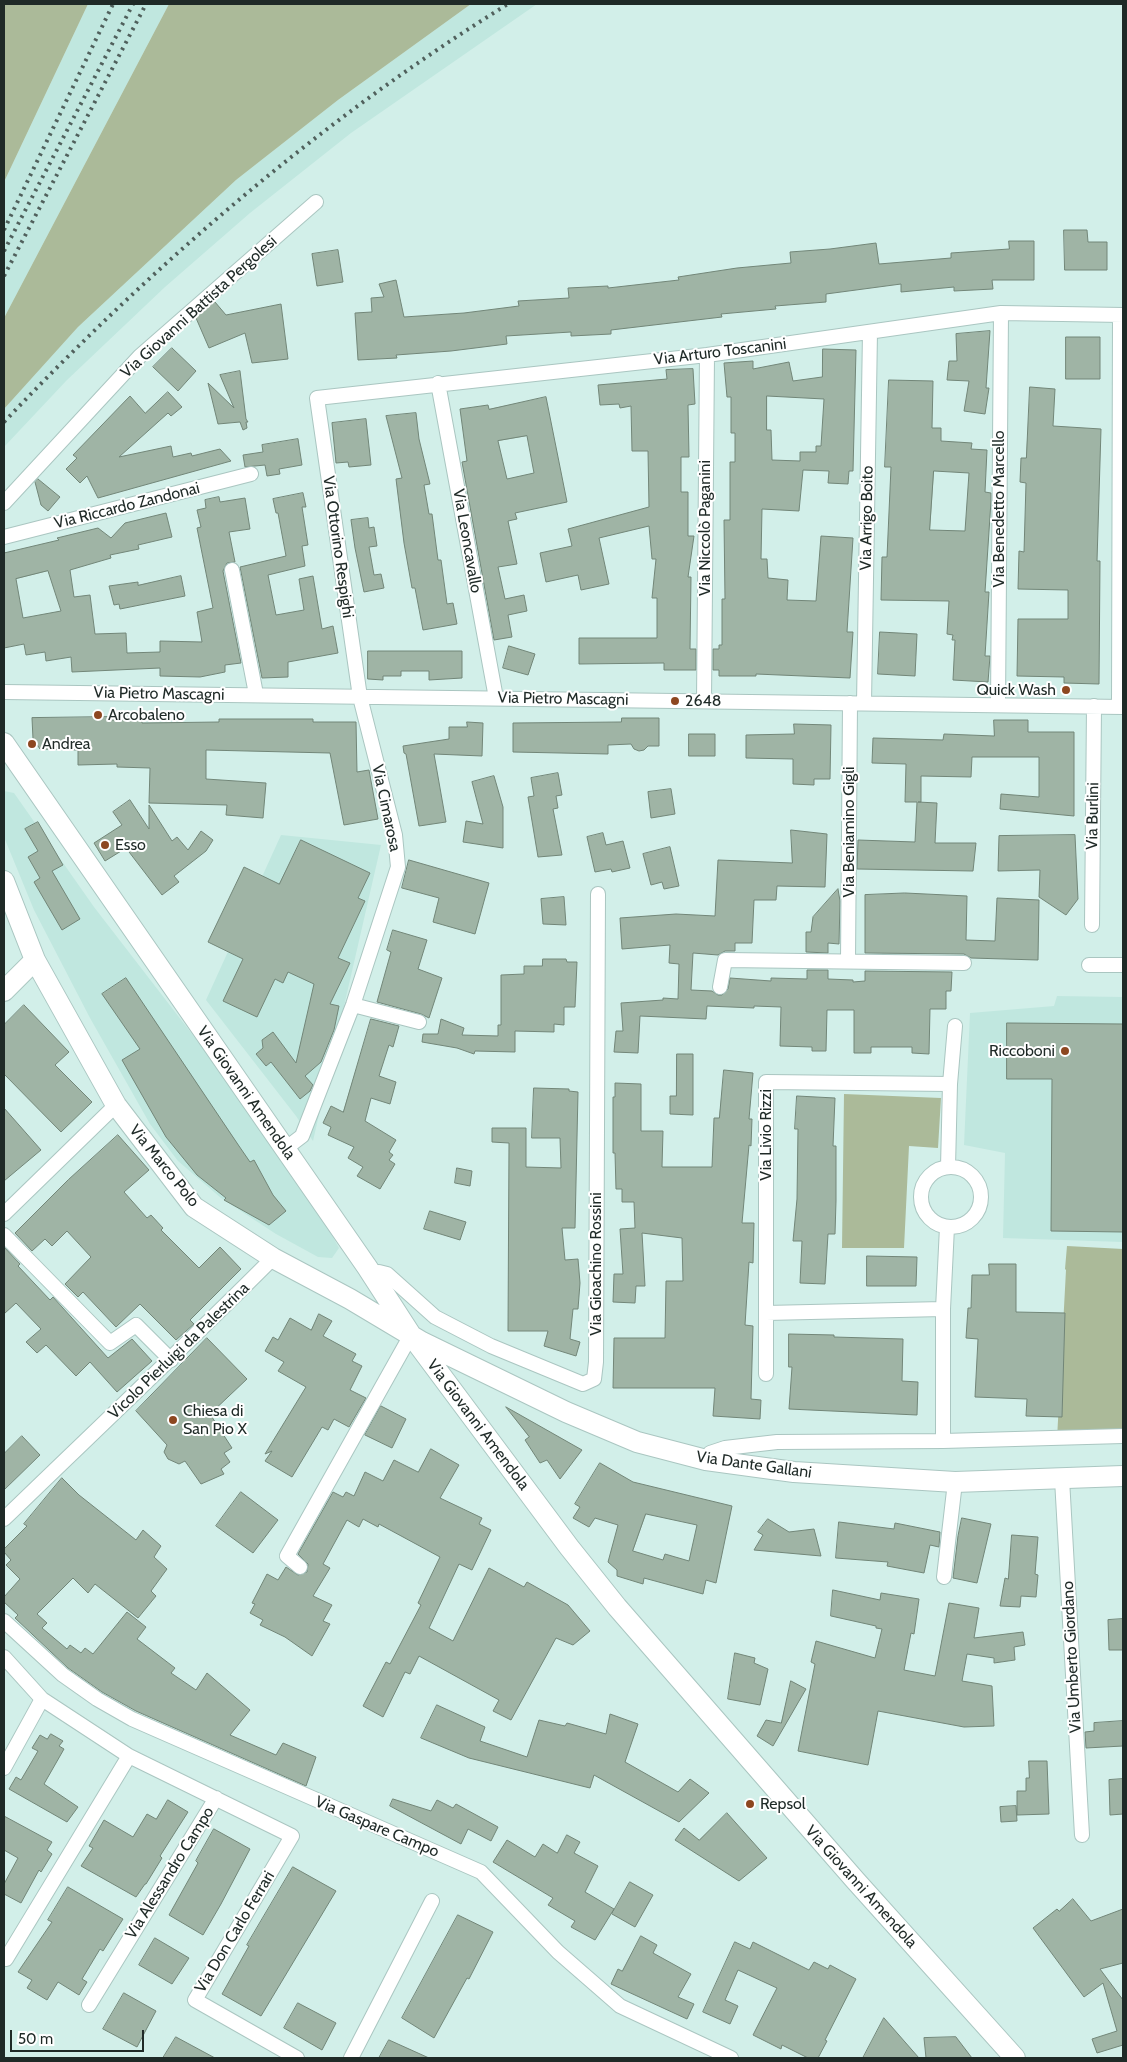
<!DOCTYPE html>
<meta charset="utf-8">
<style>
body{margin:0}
#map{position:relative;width:1127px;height:2062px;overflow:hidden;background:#d2efe9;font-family:Cabin,sans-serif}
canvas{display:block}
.frame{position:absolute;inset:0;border:5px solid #1f2a27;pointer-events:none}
.scale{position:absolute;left:10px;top:2030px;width:134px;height:22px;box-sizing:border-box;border:2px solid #1f2a27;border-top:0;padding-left:6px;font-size:15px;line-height:18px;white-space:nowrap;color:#1f2a27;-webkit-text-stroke:4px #fff;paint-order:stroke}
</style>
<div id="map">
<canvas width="1127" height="2062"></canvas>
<div class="frame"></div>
<div class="scale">50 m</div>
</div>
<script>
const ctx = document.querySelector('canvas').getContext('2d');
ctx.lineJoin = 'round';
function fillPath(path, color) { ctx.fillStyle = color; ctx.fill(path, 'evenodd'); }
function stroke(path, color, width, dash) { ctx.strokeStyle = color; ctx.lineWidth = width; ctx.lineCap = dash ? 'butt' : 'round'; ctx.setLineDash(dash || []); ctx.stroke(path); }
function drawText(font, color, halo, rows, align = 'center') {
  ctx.font = font + ' Cabin,sans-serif'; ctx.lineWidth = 4; ctx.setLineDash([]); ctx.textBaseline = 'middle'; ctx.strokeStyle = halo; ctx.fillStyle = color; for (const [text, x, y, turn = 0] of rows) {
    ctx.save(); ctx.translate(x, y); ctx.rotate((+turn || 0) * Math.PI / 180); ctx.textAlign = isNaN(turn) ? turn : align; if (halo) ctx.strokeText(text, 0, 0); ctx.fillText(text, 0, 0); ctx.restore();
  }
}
const built = new Path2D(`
 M88,4h81l-165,314v-136z
 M471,4h66l-186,129 -101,80 -85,74 -98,93 -63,67v-38l74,-82 158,-147 102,-80z
 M4,791l10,2 80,114 176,228 33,48 36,65 -7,10 -14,-1 -42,-23 -55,-36 -43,-37 -28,-37 -60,-106 -56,-108 -30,-73z
 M281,835l100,10 -68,296 -17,-25 -90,-116z
 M1057,996l66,1v245l-120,-4 2,-85 -41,-8 6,-132 84,-7z`);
const green = new Path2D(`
 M4,4h84l-84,178z
 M169,4h302l-133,96 -102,80 -158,147 -74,82v-91z
 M844,1094l97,4 -3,50 -29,-2 -5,102h-62z
 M1067,1246l56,3v188l-66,2 9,-169 -1,-1z`);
const building = new Path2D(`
 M1064,230h23l1,12h19v28h-42z
 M1009,241h25v39h-42l1,9 -39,2v-4l-53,5v-8l-75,10v8l-51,4 1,3 -55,5 1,3 -111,13v4l-40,2v-4l-65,4 1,8 -56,7 -55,4 1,3 -39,2 -3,-47 17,-1 -1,-14 13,-1 -5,-13 17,-4 8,37 60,-4 55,-7 -1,-5 51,-3 -1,-10 40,-2v2l71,-8 -1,-3 59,-9 54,-5 -1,-11 40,-3 46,-6 3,21 72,-6v-5l58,-4z
 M338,250l5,32 -26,4 -5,-32z
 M215,302l11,13 55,-11 7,55 -36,4 -7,-30 -36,15 -13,-30z
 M990,331l-4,57h3l-4,26 -21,-3 5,-30 -22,-1 2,-19h8l-1,-27z
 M1066,337h34v42h-34z
 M172,348l24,23 -18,20 -25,-24z
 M823,349l33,1 -3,121h-4l-1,13 -20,-1 1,-12 -26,-1 -4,41 -37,-2 -1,50h6l1,19 20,2 -1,20 29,1 5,-65 32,2 -6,94h6l-3,46 -94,-4v2h-37v-6h-6v-21h6v-4h3v-46h3l-1,-79h6v-58h5v-29h-4v-36h-4l-3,-34 29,-2v8l36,-7 4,19 29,-4zM767,396l57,3 -3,47h-5v6h-16v9l-28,-1 -1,-30h-4z
 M693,369l2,35 -7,1 1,52h-8v35h7v44h6l-6,41h3l-1,72h6v21h-32v-7l-85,1v-26h78v-40h-5l4,-39h-4l-3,-33 -50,12 10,46 -28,6 -3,-15 -32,7 -6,-29 32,-7 -4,-17 81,-22 -1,-56h-16l-1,-45 -11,2 -1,-4 -19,1 -2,-20 69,-6 -1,-9z
 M240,371l6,48 2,3h-2l1,6 -4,2 -3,-8 -22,2 -10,-41 26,25 -14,-33z
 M889,380l44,1 -1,47h9v13l31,2 -1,6 16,1 -2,42 6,1v8l-6,91h4l-4,64h5l-2,26 -35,-2 2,-40h-3l1,-5 -6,-1 2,-33 -68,-1 1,-43h5l4,-90h-6zM934,471l35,2 -4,58 -35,-1z
 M1030,387l25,2 -2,37 48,3 -4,132h3l-1,123 -35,-1v-6l-47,-1 1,-57h50v-29l-50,-1 1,-38 5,1 2,-69 -6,-1 1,-24h5z
 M168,392l14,15 -11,9 -3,-3 -49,44 52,-11 2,11 18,-4 1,3 28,-7 11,12 -133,37 -11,-22 -7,7 -14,-14 11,-11 -4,-3 57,-59 15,17z
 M546,397l21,105 -52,11 2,6 -9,2 9,43 -19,3 7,32 19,-4 3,16 -19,4 4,22 -18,3 -32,-178 5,-1 -7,-52 28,-4 1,4zM527,436l7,37 -27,6 -9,-38z
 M416,413l3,26 11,45 -6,1 5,29h3l6,46h3l6,44 6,-1 4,21 -34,6 -8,-42h-3l-8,-45 -8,-64 6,-1 -16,-62z
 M366,419l5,46 -22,2 -1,-5 -12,1 -4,-40z
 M298,439l4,26 -23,4 1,5 -13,2 -2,-11 -20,2 -2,-12 20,-3 -1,-7z
 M38,479l22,18 -12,14 -7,-6 -6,-23z
 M303,493l3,14h-4l6,38 -6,1 3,20 -37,9 8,40 28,-5 -5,-31 14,-3 9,53 11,-3 5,27 -50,9v15l-26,1 -22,-111 46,-11 -8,-43h-2l-3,-14z
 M219,497l1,5 25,-4 5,31 -21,3 6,30 -8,1 -4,8 18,92 -16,2v7l-25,5 -40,-1v-8l-88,4 -1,-15 -25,4 -1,-9 -19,3 -2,-11 -20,4v-95l55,-13 -2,-2 41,-10 13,10 14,-15 41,-10 6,24 -34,8 1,4 -29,6 1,3 -41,12 4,27 16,-2 5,39 31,-1 1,20 33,-1v-11l42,1 -5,-30 16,-4 -16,-80 4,-1 -4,-17 9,-2 -1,-8zM48,571l13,40 -38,7 -7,-39z
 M368,518l1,10 5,-1 3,19 -8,1 5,28 7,-1 3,14 -20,4 -9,-44 -4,-28z
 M181,576l4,20 -65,13 -1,-5 -5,1 -5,-19 29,-4v3z
 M880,632l37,2 -2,42 -37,-2z
 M509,646l26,8 -7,21 -25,-7z
 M368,651h94v27l-33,2v-9h-28v5h-18v4l-15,-1z
 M109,717v3h33v3l77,-1v-3h94v3h43l1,50 12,-2 9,49 -34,6 -14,-72 -124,-3v29l60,4 -3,35 -37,-3 1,-10 -78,-2 1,-35 -33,-1v-3l-39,1v-15l-38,-1 -7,-10 -1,-21z
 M622,718h37v28h-11l-4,4 -5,1 -5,-2 -3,-5 -23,1v9l-95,-2v-29l108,-1z
 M994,720h34v12h46v84l-74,-7 1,-15 38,3v-40h-67l-1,20 -50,-1v26h-3l19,1 -2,40h41l-3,28 -116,-2 1,-29 57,2 2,-40h-12l1,-38 -34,-1 1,-25 70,2 1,-6 50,2z
 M467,722l16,1 -1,33 -48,-2 12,68 -27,4 -13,-72 -2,-1 -1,-7 46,-7v-12h18z
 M794,724l37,1 -1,54h-16v6l-21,-1v-25l-47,-1v-23l48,-1z
 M689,734h26v22h-26z
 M558,773l4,22 -6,1 2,12 -5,1 9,46 -24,2 -10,-60 6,-1 -3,-18z
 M494,776l9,31v41l-40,-6 3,-21 17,3 -11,-42z
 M671,789l4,25 -24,4 -3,-26z
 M130,800l19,29v-24l23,36 5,-4 11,13 13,-19 12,9 -7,11 -32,25 5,6 -17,13 -36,-47 -21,13 -11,-18 28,-18 -9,-13z
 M38,822l25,43 -11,6 28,48 -18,11 -28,-48 6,-4 -12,-21 10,-6 -13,-22z
 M791,830l36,4 -2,53 -48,-1 -1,14h-22l-2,43h-17v8h-10l-7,4 -25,-2 -2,37 21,1 6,4h4l6,-6 2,-11 41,3v-3l36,1v-9h21v9l25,1v2l12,-1v-10l87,1 -1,19h-5v18h-16l-1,45 -17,-1v-6h-41v6h-17v-43h-27l-1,41h-14v-4l-32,-1 1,-39 -27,-1v2l-47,-2 -1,13 -66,-3 -2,37 -24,-1 2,-21h7l-2,-28 42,-3v-2l15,1 1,-35 -10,-1 1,-18 -48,4 -2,-31 56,-4 39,2 3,-56 74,3z
 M603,833l3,12 17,-4 7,27 -18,4 -1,-3 -16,3 -8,-35z
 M1075,835l3,64 -12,16 -27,-18 1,-27 -42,1 1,-35z
 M301,840l69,33 -12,25 7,3 -27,57 12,5 -20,41 9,2 -5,24 -13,32 -16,14 8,9 -3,6 -10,8 -29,-37 -5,4 -10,-12 7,-6 -1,-8 11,-8 23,31 18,-79 -26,-12 -5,11 -8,-4 -18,38 -34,-16 20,-42 -35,-17 36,-75 35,17z
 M670,847l9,39 -15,3 -2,-7 -11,3 -8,-31z
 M409,860l80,23 -14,51 -42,-12 6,-24 -37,-10z
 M838,889l2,12 -1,43 -11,-1v10l-22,-1v-20h5l2,-15z
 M905,893l62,3 -1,44 29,1 2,-43 42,2 -1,60 -67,-2 -7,-4 -99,-1v-58z
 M564,897l2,28 -23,-1 -2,-25z
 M393,930l34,10 -9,29 24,9 -13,40 -8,-4 -44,-12 14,-50 -4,-2z
 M543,959h23l1,3h10l-2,45h-11v18l-10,-1v8l-39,-1v21l-40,-1 -1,3 -17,-6 -35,-6 1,-8h15l3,-15 23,9 -2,7 36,1v-11h3v-50l23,-1v-8h18z
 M126,978l113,168 11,16 4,-2 19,35 13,16 -17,14 -45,-25 2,-2 -29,-23 -31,-38 -44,-77 18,-11 -38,-55z
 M24,1005l45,47 -14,13 37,37 -31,30 -57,-58v-49z
 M371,1019l28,7 -6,21 -4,-2 -10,31 17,6 -6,22 -19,-6 -6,23 31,19 -7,12 4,3 -4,5 6,4 -15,25 -23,-13 6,-9 -15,-9 6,-11 -26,-12 3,-8 -8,-4 8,-17 12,6z
 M1007,1023l116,1v208l-72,-1 1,-152h-45z
 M677,1054h16v61l-23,-1v-18h6z
 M724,1070l29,3 -4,46h3l-1,27 -2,-1 -7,78h12l-1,40 -4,-1 -4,63 8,1 -2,73 10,1 -1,19 -47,-3 2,-28h-102l1,-50h51l1,-57h17l-1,-43 -40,-5 3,53h-9l-1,17 -22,-1 1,-28h9l-3,-45 15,-1 -1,-26h-12v-13h-6l-1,-36h-2v-56h2v-14l26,1v47h22l-1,36h50l2,-49h5z
 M534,1088l35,1v2l9,1 -3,136h-13l3,32 13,-1 2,24 -2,26h-5l-3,30 10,3 -4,14 -32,-10 4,-15h-40l1,-188 -17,-1v-14h34v39l35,1 -1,-30h-28z
 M797,1096l38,2 -2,48h3v55l-1,33h-7l-3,50 -25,-1 2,-42h-9l4,-42 1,-70h-3z
 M4,1108l37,42 -37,31z
 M118,1135l31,35 -25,22 23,26 4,-3 12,13 -2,2 38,38 21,-21 21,22 -51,51 4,4 -18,16 -36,-36 -24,23 -33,-35 -5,5 -13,-13 26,-27 -24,-26 -15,15 -7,-7 -13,12 -17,-18 53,-53z
 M457,1168l15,3 -2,15 -15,-3z
 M430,1211l36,11 -6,18 -36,-11z
 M4,1247l16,17 -2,2 32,34 3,-3 55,61 24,-19 20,22 -35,31 -27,-30 -14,14 -30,-31 -9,8 -11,-11 15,-13 -25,-26 -12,11z
 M867,1256l50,1 -1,29h-49z
 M989,1264h27v48l49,1 -3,104 -36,-1 1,-17 -52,-2 3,-58 -12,-1 2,-30h3l1,-33h17z
 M319,1314l13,7 -9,15 33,18 -4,7 10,5 -12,24 16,8 -17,29 -15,-8 -6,11 -6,-3 -30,50 -27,-16 7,-10 -7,3 41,-67 -28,-16 6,-9 -19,-11 8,-14 5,3 12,-22 21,12z
 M789,1334l45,1v2l69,2 -1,42 16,1 -1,33 -128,-6 3,-42h-3z
 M207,1338l40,41 -37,35 22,34 -8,5 6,9 -9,7 3,5 -23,10 -16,-23 -6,3 -11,-5 -4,-7 3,-7 -31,-34z
 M381,1406l25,13 -14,29 -27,-13z
 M506,1407l76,43 -22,29 -13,-19 -7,3 -15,-23 4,-3z
 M22,1436l18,19 -36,35v-36z
 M431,1449l28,16 -19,33 42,20 -3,6 12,6 -19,40 -13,-6 -30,64 24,13 36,-73 35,19 3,-5 41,23 22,26 -17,14 -17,-7 -45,82 -18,-9 6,-11 -80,-44 -9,18 -5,-2 -22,45 -20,-11 23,-44 4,2 31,-59 -3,-2 22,-46 -61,-33 -1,3 -15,-8 -4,8 -12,-7 -24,44 7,4 -17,28 19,9 -9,16 7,3 -18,32 -27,-19 -25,-12 3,-5 -13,-7 5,-9 -3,-1 15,-29 11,6 8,-13 12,8 9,-3 1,-8 -10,-10 35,-62 10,5 3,-5 8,4 11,-24 18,9 11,-21 24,12z
 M600,1463l33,19 99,24 -16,77 -10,-3 -3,14 -59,-16 -1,6 -26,-8v-6l-9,-8 10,-37 -23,-7 -6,9 -16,-9 7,-11 -5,-3zM646,1514l51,11 -8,36 -24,-7 -2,6 -30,-9z
 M62,1478l17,17 57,45 7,-10 18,16 -7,11 13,12 -16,22 5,5 -18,22 -43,-34 -7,9 -15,-15 -36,36 10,9 -5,5 25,21 3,-4 11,8 4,-5 8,6 34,-42 19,15 -9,12 38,29 -4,5 25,17 11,-17 43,37 -20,25 46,20 7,-12 33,14 -10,29 -170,-75 -34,-19 -34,-24 -53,-50 3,-3 -14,-13v-5l16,-18 -14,-14 5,-5 -7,-8v-3l23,-23 -3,-2z
 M241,1492l37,28 -25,33 -37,-27z
 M962,1518l29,6 -14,59 -24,-5 5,-42z
 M768,1519l21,13 25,-3 7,27 -67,-6 9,-15 -5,-3z
 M839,1522l55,7 1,-6 45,9 -1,15 -9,-2 -6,28 -37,-7 1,-4 -52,-4z
 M1012,1535l26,2 -3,37 3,1 -2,22 -15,-1 -1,11 -20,-1 5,-28 3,1z
 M833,1590l47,10 1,-7 38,6 -5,35 -3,-1 -7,37 31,6 14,-73 30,5 -5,30 49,-6 2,13 -11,2 1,13 -21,3v-5l-27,-4 -5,27 30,5 2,40 -30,1 -86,-16 -10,54 -70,-14 17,-87 -4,-2 5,-21 59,17 7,-29 -6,-1v-2l-45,-10z
 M1123,1619v31h-14l-1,-30z
 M735,1653l20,5 -1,5 14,6 -8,36 -32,-6z
 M791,1681l15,8 -33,57 -16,-10 9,-16 15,3z
 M437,1705l48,22 -5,14 47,16 12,-37 26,6 2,-3 39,11 4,-20 28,10 -13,38 53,30 12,-13 19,14 -30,29 -85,-47 -4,13 -121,-30 -48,-20z
 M1123,1721v25l-37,2 -1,-16 9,-1v-8z
 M51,1734l12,7 -4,5 5,3 -20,35 34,23 -11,15 -58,-33 7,-12 5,3 17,-29 -6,-3 8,-13 7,4z
 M1029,1761h18l2,53 -32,1v-24h9v-13h3z
 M1123,1779v35l-13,1 -1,-35z
 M393,1799l38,12 6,-11 16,8 3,-4 42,23 -7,14 -23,-12 -7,15 -71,-38z
 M168,1800l20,12 -28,44 2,2 -16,26h-1l-9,13 -55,-31 12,-18 -4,-2 15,-26 29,17 14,-23 9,5z
 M1016,1806l1,15 -16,1 -1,-15z
 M727,1813l40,45 -28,23 -64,-41 9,-12 15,12z
 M4,1816l48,26 -5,8 5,4 -11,18 -2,-2 -18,33 -17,-9v-10l14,-26 -14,-8z
 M214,1829l36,20 -29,55 -18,31 -34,-20 29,-52 -2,-2z
 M567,1835l13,7 -6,11 24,13 -13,26 29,17 -19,31 -24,-13 4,-6 -27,-16 5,-7 -60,-36 14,-22 28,17 8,-13 14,9z
 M293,1867l43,24 -75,125 -39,-22 27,-48 -2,-1z
 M630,1882l23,13 -18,32 -23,-13z
 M68,1887l55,32 -20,32 -3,-2 -18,30 5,3 -8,13 -21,-13 -11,18 -20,-12 5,-8 -14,-8 34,-50 -4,-2z
 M1073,1899l18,22 32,-12v54l-23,6 23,31v45l-26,8 -5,-14 25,-8 -14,-48 -19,14 -51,-69 24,-19 2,2z
 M458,1915l35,17 -24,47 -2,-1 -33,60 -32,-20z
 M641,1936l16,9 -4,8 38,21 -13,23 16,7 -7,15 -76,-35 7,-15 4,2z
 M155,1938l34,20 -17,26 -33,-19z
 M735,1942l15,7 3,-7 56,28 5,-8 14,7 2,-4 26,14 -31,61 2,1 -9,17h-10l-26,-13 -1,4 -28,-14 24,-47 -39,-18 -13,30 13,6 -8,18 -27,-12z
 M124,1993l32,18 -19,36 -34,-18z
 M298,2003l38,20 -14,27 -38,-22z
 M884,2018l35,40h-56z
 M176,2037l39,21h-52z
 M956,2037l16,21h-46l-2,-20z
 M389,2040l40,18h-50z`);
const street = new Path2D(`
 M438,383l58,315
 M4,503l136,-147 176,-154
 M4,537l247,-63
 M232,570l24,124
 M4,692l1119,15
 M704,701l3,-346
 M864,703l6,-371
 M998,705l3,-392
 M1119,707l1,-392
 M1092,925l2,-219
 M848,961l2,-258
 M1089,965h34
 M720,987l5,-27 239,3
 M353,1005l66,17
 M285,1149l17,-13 51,-131 45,-138 -3,-32 -35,-138 -43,-299 390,-43 294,-42 122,2
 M921 1197a30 30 0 1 1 60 0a30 30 0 1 1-60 0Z
 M948,1167l2,-83 5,-58
 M4,1214l112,-109
 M4,1235l106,108 26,-18 35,35
 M373,1276l6,-4 8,2 48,43 56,29 92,38 11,-5 2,-17 2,-468
 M766,1313l177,-4
 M766,1374v-292l184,2
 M943,1441v-132l4,-82
 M706,1460l4,-7 15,-5 52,-6 166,-1 180,-5
 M1062,1479l20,356
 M4,1519c90,-87 180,-172 269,-261
 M300,1567l-13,-11 124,-221
 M944,1577l11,-95
 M4,1621l59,54 34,24 35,20 349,153 77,80 62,54 111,52
 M4,1657l38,42 87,57 163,80 -97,164 102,58
 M4,1768l38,-69
 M6,1959l123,-203
 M89,2005l127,-207
 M351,2058l81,-157`);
const secondary = new Path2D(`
 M4,743l363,524 44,68 158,212 48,60 238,273 160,178
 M4,881l31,79 81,145 78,102 79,51 77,41 72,43 144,70 71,30 69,18 88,12 161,10 168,-6
 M4,991l31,-31`);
const rail = new Path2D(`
 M4,230l109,-226
 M4,251l129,-247
 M4,276l142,-272
 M4,422c150,-158 318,-303 504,-418`);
const markers = [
 [1066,690,5,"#8d4720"],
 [675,701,5,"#8d4720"],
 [98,715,5,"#8d4720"],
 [32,744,5,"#8d4720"],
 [105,845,5,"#8d4720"],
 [1065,1051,5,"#8d4720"],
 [173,1420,5,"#8d4720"],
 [750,1804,5,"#8d4720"]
];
const streetNames = [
 ["Via Giovanni Battista Pergolesi",199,307,-42],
 ["Via Arturo Toscanini",720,352,-7],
 ["Via Riccardo Zandonai",127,506,-14],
 ["Via Benedetto Marcello",999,509,-90],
 ["Via Arrigo Boito",867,518,-89],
 ["Via Niccolò Paganini",705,528,-90],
 ["Via Leoncavallo",467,541,80],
 ["Via Ottorino Respighi",338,547,82],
 ["Via Pietro Mascagni",159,694,1],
 ["Via Pietro Mascagni",563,699,1],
 ["Via Cimarosa",386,808,78],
 ["Via Burlini",1093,816,-89],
 ["Via Beniamino Gigli",849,832,-90],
 ["Via Giovanni Amendola",246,1093,55],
 ["Via Livio Rizzi",766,1135,-90],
 ["Via Marco Polo",164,1166,51],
 ["Via Gioachino Rossini",596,1264,-90],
 ["Vicolo Pierluigi da Palestrina",179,1351,-44],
 ["Via Giovanni Amendola",478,1425,53],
 ["Via Dante Gallani",754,1465,8],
 ["Via Umberto Giordano",1072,1657,-93],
 ["Via Gaspare Campo",377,1827,23],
 ["Via Alessandro Campo",170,1873,-58],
 ["Via Giovanni Amendola",861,1887,48],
 ["Via Don Carlo Ferrari",235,1932,-59]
];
const poiNames = [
 ["Quick Wash",1056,690,"right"],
 ["2648",685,701],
 ["Arcobaleno",108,715],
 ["Andrea",42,744],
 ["Esso",115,845],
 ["Riccoboni",1055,1051,"right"],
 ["Chiesa di",183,1411],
 ["San Pio X",183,1429],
 ["Repsol",760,1804]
];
fillPath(built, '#c0e7df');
fillPath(green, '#abba99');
fillPath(building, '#9fb4a5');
stroke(building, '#728678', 1);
stroke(street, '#aac6c1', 16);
stroke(secondary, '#aac6c1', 22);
stroke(street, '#fff', 14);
stroke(secondary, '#fff', 20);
stroke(rail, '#50605c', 4, [2.5, 5]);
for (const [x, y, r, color] of markers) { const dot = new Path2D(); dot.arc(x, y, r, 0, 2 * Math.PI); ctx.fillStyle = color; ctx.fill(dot); stroke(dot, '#fff', 2); }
drawText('16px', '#1f2a27', '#fff', streetNames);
drawText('16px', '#1f2a27', '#fff', poiNames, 'left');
</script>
